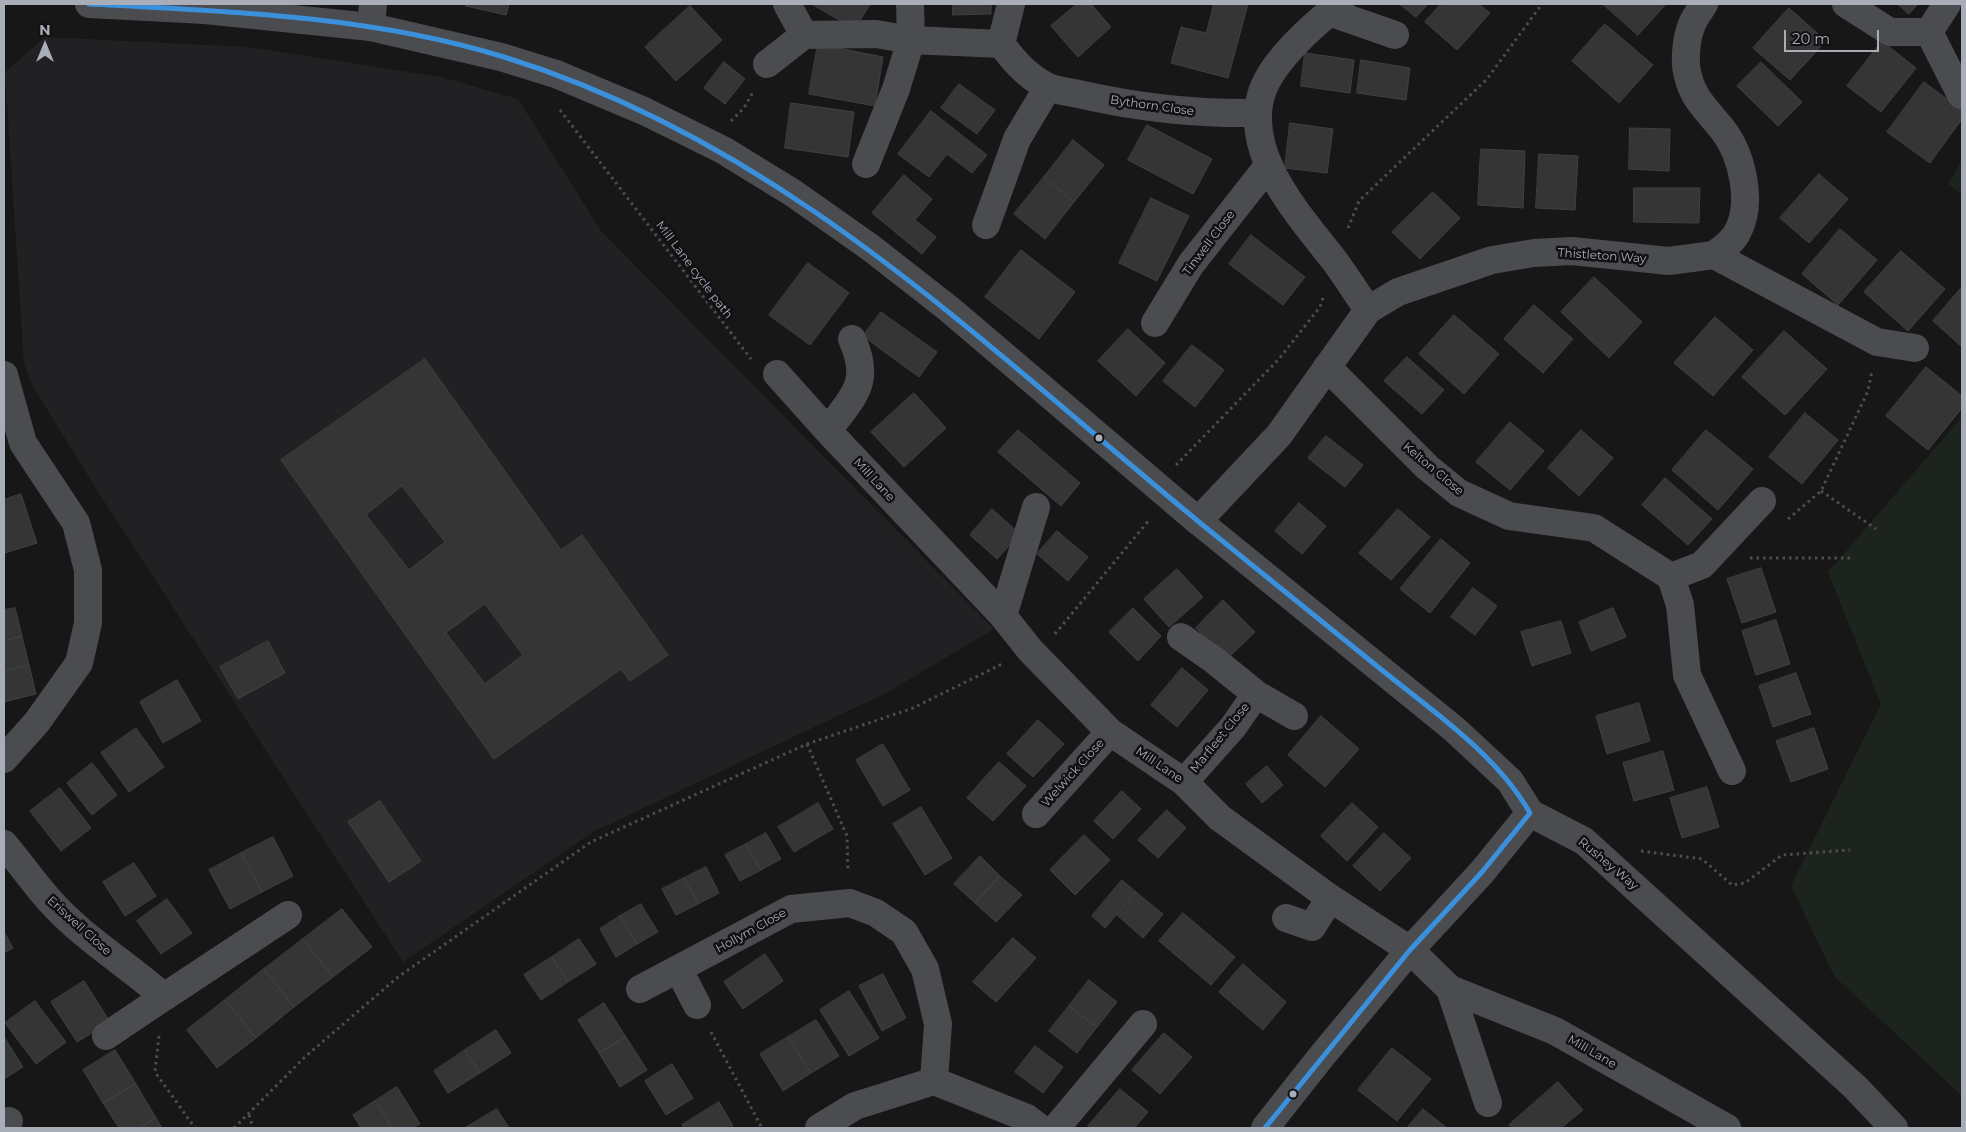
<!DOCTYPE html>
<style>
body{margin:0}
#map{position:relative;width:1966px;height:1132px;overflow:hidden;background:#171717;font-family:Montserrat,sans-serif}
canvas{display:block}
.frame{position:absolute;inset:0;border:5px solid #a8adb8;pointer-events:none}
.north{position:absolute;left:20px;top:20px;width:50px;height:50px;-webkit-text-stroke:4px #111113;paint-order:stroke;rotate:0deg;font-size:14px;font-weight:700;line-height:20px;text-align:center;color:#a8adb8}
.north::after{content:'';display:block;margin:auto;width:18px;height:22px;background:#a8adb8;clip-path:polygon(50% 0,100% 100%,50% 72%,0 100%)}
.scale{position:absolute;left:1784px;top:30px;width:95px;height:22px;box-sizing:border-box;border:2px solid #a8adb8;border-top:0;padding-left:6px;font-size:15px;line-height:18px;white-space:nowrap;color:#a8adb8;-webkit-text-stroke:4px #111113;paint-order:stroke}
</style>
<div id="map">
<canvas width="1966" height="1132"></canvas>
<div class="frame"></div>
<div class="north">N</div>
<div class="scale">20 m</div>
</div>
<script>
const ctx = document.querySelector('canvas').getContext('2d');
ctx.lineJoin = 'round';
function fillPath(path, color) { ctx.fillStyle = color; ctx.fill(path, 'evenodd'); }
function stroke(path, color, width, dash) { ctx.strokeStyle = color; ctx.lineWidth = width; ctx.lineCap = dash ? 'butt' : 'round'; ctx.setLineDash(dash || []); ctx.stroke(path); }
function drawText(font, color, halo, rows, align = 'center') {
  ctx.font = font + ' Montserrat,sans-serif'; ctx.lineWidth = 5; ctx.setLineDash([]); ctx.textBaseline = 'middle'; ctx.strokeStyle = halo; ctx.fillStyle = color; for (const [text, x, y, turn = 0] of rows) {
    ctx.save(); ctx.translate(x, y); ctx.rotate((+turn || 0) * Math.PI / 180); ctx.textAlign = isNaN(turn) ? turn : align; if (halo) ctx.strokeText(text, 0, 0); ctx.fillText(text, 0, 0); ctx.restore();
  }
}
const built = new Path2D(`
 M45,37l204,10 192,30 77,22 83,132 393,398 -106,63 -295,140 -190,130 -308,-475 -63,-102 -8,-21 -19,-292z`);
const green = new Path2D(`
 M1962,160v35l-14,-11z
 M1962,417v679l-128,-120 -43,-90 90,-182 -53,-132z`);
const building = new Path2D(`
 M466,4h43l-3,11 -40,-9z
 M812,4h58l-15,25z
 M953,4h38v10l-38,1z
 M1077,4h14l20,23 -33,30 -27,-31z
 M1214,4h34l-20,74 -57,-15 10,-36 25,6z
 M1400,4h28l-12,13z
 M1441,4h38l11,9 -33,37 -32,-28z
 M1603,4h63l-28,31z
 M1898,4h20l-9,10z
 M690,6l32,34 -46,41 -31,-34z
 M1789,8l37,33 -36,39 -37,-32z
 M1605,24l48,41 -34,38 -47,-42z
 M1882,41l34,27 -35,44 -34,-26z
 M818,44l65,13 -8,49 -66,-12z
 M1305,53l49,7 -4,33 -49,-7z
 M1361,60l49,8 -4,32 -49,-7z
 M724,62l21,17 -20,25 -21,-16z
 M1761,62l41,40 -24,24 -41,-40z
 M1924,82l38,28v9l-32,44 -43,-31z
 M959,84l36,26 -18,24 -36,-26z
 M791,103l63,9 -6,45 -63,-9z
 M931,111l56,44 -15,18 -25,-19 -18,23 -31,-23z
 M1290,123l43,6 -6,44 -42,-5z
 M1147,125l65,34 -19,35 -65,-34z
 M1630,128l40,1 -1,42 -40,-2z
 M1073,140l31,25 -30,37 -30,-25z
 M1481,149l44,2 -2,57 -45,-3z
 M1539,154l39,2 -3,54 -39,-2z
 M1819,174l29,25 -39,44 -29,-25z
 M904,175l28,24 -17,21 21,17 -14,17 -50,-41z
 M1044,177l30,25 -29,37 -31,-25z
 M1634,188h66l-1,35 -65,-1z
 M1433,192l27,26 -40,41 -28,-27z
 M1151,198l38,18 -32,65 -38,-18z
 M1840,229l37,31 -39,45 -36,-31z
 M1251,235l54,42 -22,28 -54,-41z
 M1021,250l54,42 -36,47 -54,-42z
 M1901,251l44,38 -37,42 -44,-39z
 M808,263l41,30 -39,52 -41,-30z
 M1594,277l48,45 -33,36 -48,-46z
 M1962,287v60l-29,-26z
 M1534,305l39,34 -30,34 -39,-34z
 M881,312l56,40 -18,25 -56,-41z
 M1454,315l45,39 -35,40 -45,-40z
 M1715,317l38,33 -40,46 -39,-33z
 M1128,329l37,34 -29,33 -38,-35z
 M1784,331l43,38 -42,46 -43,-38z
 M1192,345l32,25 -29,37 -32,-26z
 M1407,357l37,33 -22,24 -38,-33z
 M425,359l136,191 21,-15 86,120 -38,26 -9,-12 -127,90 -213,-299zM402,486l43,56 -36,28 -43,-55zM485,604l38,51 -38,29 -39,-51z
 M1926,367l36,29v12l-34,42 -42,-34z
 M914,393l32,35 -42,39 -33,-35z
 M1805,413l33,27 -36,44 -33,-27z
 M1510,422l34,29 -34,39 -34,-28z
 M1018,430l62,53 -19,23 -63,-54z
 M1581,430l32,28 -34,38 -31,-28z
 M1706,430l47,39 -35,41 -46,-40z
 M1326,436l37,29 -18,22 -37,-29z
 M1665,478l47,41 -24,26 -46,-40z
 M21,494l16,49 -32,10 -1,-53z
 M1299,503l27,23 -24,28 -27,-23z
 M992,509l28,25 -23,25 -27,-24z
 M1398,509l32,28 -39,43 -32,-27z
 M1057,531l31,26 -20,24 -31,-27z
 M1441,539l29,24 -40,50 -30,-24z
 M1761,568l15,44 -34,11 -15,-44z
 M1177,569l26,28 -34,30 -25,-28z
 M1473,588l24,18 -22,29 -24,-18z
 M1223,600l32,32 -28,27 -31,-31z
 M15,608l7,28 -18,5v-31z
 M1133,608l28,28 -23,25 -29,-29z
 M1613,608l13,29 -35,14 -12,-29z
 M1776,620l14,44 -34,11 -14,-44z
 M1561,621l10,32 -39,13 -11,-34z
 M22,636l7,29 -25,6v-30z
 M268,641l17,32 -47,26 -18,-32z
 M29,665l7,29 -32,8v-31z
 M1182,668l26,22 -31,37 -26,-22z
 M1796,673l15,41 -38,13 -14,-41z
 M177,680l24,41 -38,22 -23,-41z
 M1639,703l11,38 -43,13 -11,-38z
 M1321,716l38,33 -34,38 -37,-32z
 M1038,720l26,24 -31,33 -26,-23z
 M136,728l28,39 -35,25 -28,-39z
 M1814,728l14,41 -37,13 -15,-41z
 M883,744l27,46 -27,16 -27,-46z
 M1663,751l11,39 -40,11 -11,-38z
 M999,762l27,24 -33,35 -26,-23z
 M92,763l25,32 -25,20 -25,-32z
 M1267,766l16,19 -21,18 -16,-19z
 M1707,787l12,40 -37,11 -12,-40z
 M60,788l31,40 -30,23 -31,-40z
 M1122,791l19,18 -28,30 -19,-18z
 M380,801l41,60 -32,21 -41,-60z
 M818,803l15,26 -39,23 -16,-25z
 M1352,803l26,24 -31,34 -26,-25z
 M921,807l31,51 -27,17 -32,-51z
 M1167,810l19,18 -28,30 -20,-18z
 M766,833l15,26 -20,11 -15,-26z
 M1384,833l27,25 -31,33 -27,-25z
 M1084,835l26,25 -35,35 -25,-25z
 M273,837l20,39 -31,16 -21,-39z
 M746,844l15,26 -21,11 -15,-26z
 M241,853l21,39 -32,17 -21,-39z
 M980,856l20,20 -25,27 -21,-19z
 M134,863l22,33 -31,20 -22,-34z
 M706,867l13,26 -21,11 -14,-26z
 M1000,876l22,19 -26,27 -21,-19z
 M684,878l14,26 -22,11 -14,-26z
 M1122,880l14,12 -31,36 -13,-12z
 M1136,892l27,22 -20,24 -26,-23z
 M167,899l25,34 -31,21 -24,-33z
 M641,904l17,28 -21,12 -17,-28z
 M342,909l30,38 -39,30 -30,-38z
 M1183,913l52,44 -24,28 -52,-44z
 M620,916l17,28 -21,13 -16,-28z
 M4,932l9,16 -9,5z
 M1013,938l23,20 -40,44 -23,-20z
 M303,939l30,38 -39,30 -30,-38z
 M579,939l17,25 -28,18 -16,-25z
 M765,954l18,27 -40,28 -19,-27z
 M552,957l16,25 -27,18 -17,-25z
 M1243,964l43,38 -23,28 -44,-38z
 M264,969l30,38 -38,31 -31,-38z
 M883,974l23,44 -24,13 -23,-45z
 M1089,980l28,22 -20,25 -28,-21z
 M84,981l26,41 -33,20 -26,-40z
 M849,991l30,47 -30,18 -29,-46z
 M225,1000l31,38 -39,30 -30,-38z
 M35,1001l31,41 -30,22 -31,-41z
 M604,1003l22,34 -27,16 -21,-33z
 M1069,1006l28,21 -20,26 -28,-22z
 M816,1020l23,36 -28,17 -23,-36z
 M496,1030l15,23 -31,20 -15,-23z
 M1164,1033l28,24 -32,37 -28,-24z
 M4,1037l19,30 -19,12z
 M626,1037l21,33 -27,17 -21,-34z
 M788,1037l23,36 -28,18 -23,-37z
 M1035,1046l28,21 -20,26 -28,-21z
 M1392,1048l39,31 -34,42 -39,-31z
 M115,1050l21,34 -33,19 -20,-33z
 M465,1050l15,23 -32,20 -14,-22z
 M672,1064l21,34 -27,17 -21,-34z
 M1558,1082l25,28 -22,18h-48l-4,-3z
 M136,1084l20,34 -17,10h-20l-16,-25z
 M397,1087l23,37 -8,4h-20l-17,-27z
 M1120,1089l28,23 -14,16h-43l-3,-2z
 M375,1101l17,27h-31l-8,-13z
 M719,1102l14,24 -3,2h-46l-2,-3z
 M497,1109l12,19h-44z
 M1423,1109l24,19h-40z
 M156,1118l6,10h-23z`);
const path = new Path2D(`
 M560,110l191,249
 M731,121l13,-13 10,-18
 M1348,228l11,-27 128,-122 55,-75
 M1176,465l102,-105 42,-53 3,-9
 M1821,491l55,38
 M1788,519l33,-28 47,-100 4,-20
 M1750,558h102
 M1055,634l95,-115
 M807,744l40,92 1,36
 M1641,851l61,8 30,26 13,-2 37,-28 68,-5
 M711,1032l51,96
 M159,1036l-4,36 40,56
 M249,1115l4,13
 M234,1128l72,-72 92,-79 193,-135 216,-98 106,-36 91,-45`);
const minor = new Path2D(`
 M787,4l17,31
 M1340,4c-26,20 -67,56 -78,88 -20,62 37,123 72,168 12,16 23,34 34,50
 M1704,4c-4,7 -11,15 -13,23 -5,13 -7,36 -3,49 5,23 21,36 35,54 19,25 30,72 15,101 -5,11 -15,17 -24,24
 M1846,4l44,28h39l18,-28
 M1329,12l66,23
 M371,27l2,-23
 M1929,32l32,63
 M1001,44l10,-40
 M767,64l37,-29 72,-1 35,6 90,4c14,18 25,31 45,42 10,5 25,6 37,9 58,13 116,19 175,18
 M866,164l30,-75 15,-49 -1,-36
 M986,225l31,-86 31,-52
 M1155,323l36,-59 77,-98
 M852,339c20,45 1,56 -24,92l175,185 27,34 80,82 74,50 36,36 110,80 80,52 40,39 105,42 172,97
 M1327,367l100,100 32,26 50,23 85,12 77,49 9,28 7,70 45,96
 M777,374l51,57
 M4,375l19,68 53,80 12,47v53l-9,40 -42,59 -33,37
 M1198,521l81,-86 89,-125 30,-18 94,-32 42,-7 38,-2 97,10 45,-6 163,87 38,6
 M1671,577l31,-12 60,-64
 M1003,616l33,-109
 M1181,637l33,23 42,34 38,22
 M1184,782l49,-55 23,-33
 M1036,814l74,-82
 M4,844c16,19 30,39 46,57 33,37 77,63 114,96l124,-82
 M1286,918l26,9 18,-29
 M679,970l18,35
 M640,989l151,-80 59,-6 26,10 28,19 21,37 13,55 -4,57
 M1450,989l38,114
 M106,1036l58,-39
 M4,1124l5,-3
 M819,1128l36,-22 79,-25 93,37 13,10
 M1056,1128l87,-104`);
const tertiary = new Path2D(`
 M89,4l116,6 166,17 130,30 55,17 88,37 79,39 70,43 78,55 78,61 249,212 256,208 56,52 20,32 54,28 271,246 39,41
 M1265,1128l56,-71 89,-107 72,-78 48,-59`);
const bus1 = new Path2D(`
 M89,4c138,7 282,12 415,53 283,87 483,292 706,474 58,47 115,93 173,140 52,42 113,83 147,142l-48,59 -72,78 -145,178`);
const markers = [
 [1099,438,4.5,"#a8adb8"],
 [1293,1094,4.5,"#a8adb8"]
];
const streetNames = [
 ["Bythorn Close",1152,106,8],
 ["Tinwell Close",1209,243,-53],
 ["Thistleton Way",1602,256,4],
 ["Mill Lane cycle path",694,270,53],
 ["Kelton Close",1433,469,40],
 ["Mill Lane",874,480,47],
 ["Marfleet Close",1220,738,-51],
 ["Mill Lane",1159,765,34],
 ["Welwick Close",1073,773,-48],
 ["Rushey Way",1608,864,40],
 ["Eriswell Close",79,926,42],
 ["Hollym Close",751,931,-29],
 ["Mill Lane",1592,1052,30]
];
fillPath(built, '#212123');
fillPath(green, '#1d241e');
fillPath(building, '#353536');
stroke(building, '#3f4043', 1);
stroke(path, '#4d4e52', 3, [2.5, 4]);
stroke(minor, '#4b4c50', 28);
stroke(tertiary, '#4b4c50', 28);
stroke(bus1, '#3a90db', 5);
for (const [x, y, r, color] of markers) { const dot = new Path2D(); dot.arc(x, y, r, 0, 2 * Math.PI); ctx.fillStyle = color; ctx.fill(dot); stroke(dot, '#111113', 2); }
drawText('12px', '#a8adb8', '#111113', streetNames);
</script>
